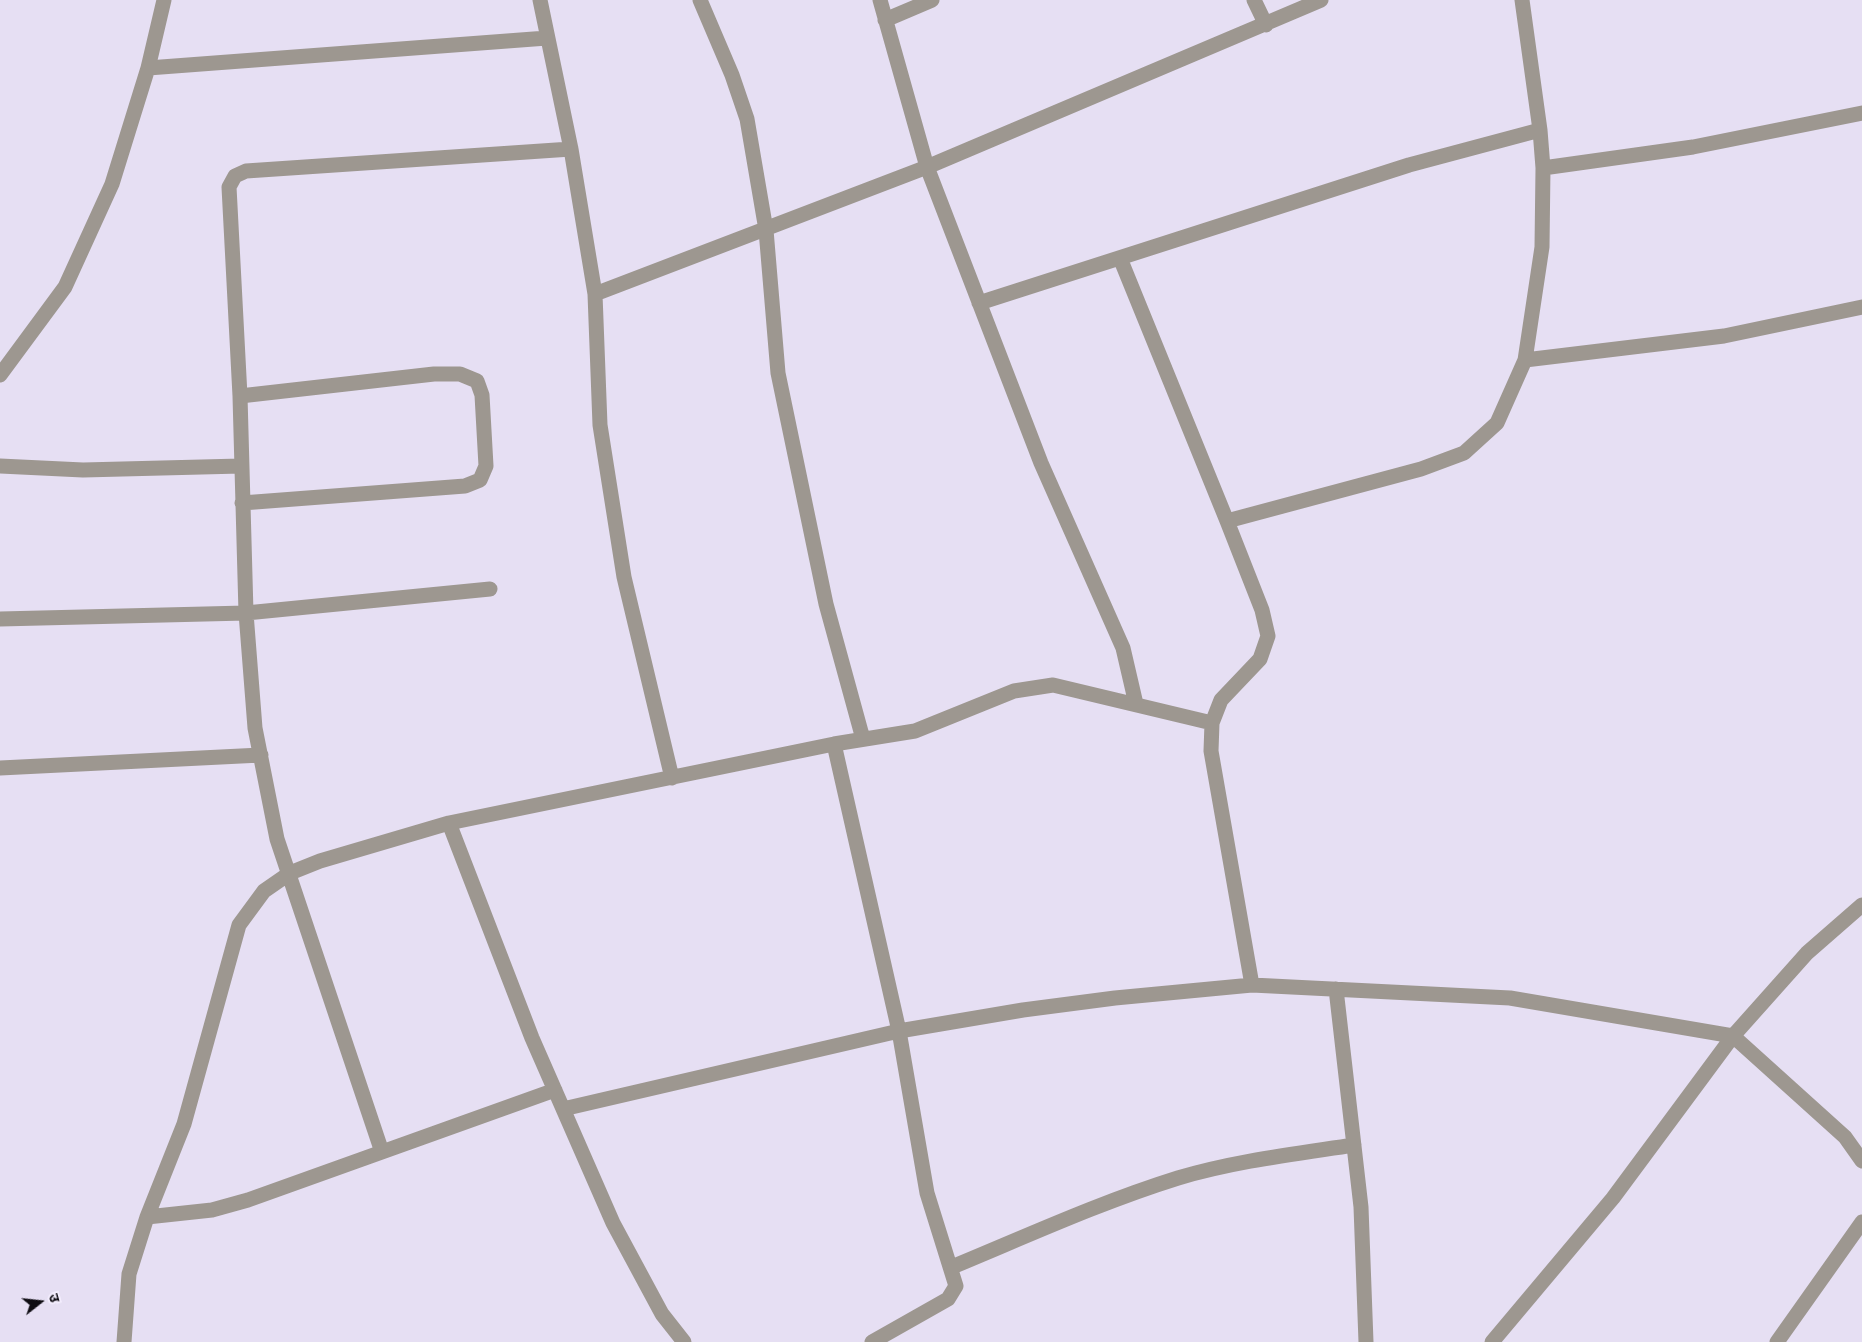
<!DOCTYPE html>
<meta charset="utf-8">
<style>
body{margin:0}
#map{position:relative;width:1862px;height:1342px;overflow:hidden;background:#e6dff3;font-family:"IBM Plex Sans","Noto Sans Devanagari",sans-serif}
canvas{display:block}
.north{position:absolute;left:15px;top:1277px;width:50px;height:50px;-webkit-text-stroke:4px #f3edfd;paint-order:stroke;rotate:74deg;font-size:14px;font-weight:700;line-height:20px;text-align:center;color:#0f0d13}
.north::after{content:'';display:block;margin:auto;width:18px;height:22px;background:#0f0d13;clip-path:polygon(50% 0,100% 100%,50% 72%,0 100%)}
</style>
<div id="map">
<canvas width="1862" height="1342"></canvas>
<div class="north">उ</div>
</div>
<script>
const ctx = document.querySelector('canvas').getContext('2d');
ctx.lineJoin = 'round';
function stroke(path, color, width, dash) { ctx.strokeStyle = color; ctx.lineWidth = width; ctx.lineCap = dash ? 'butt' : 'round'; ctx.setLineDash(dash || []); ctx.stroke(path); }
const street = new Path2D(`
 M540,0l31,149 24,145 5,131 24,152 48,201
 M700,0l32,75 15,44 19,111 12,143 48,231 37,135
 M880,0l47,167 114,296 82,185 13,56
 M1254,0l12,25
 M885,20l47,-20
 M148,68l399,-30
 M1543,168l150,-21 169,-34
 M1120,258l107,263 35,89 6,26 -8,23 -39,41 -9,23 -1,28 41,234
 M595,294l332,-127 394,-167
 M979,303l430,-138 131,-35
 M1525,360l199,-24 138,-29
 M0,375l65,-88 47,-103 36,-116 16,-68
 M240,396l194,-22h26l17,7 5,14 4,71 -6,14 -15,6 -223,17
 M0,466l83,4 158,-4
 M1227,521l194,-52 43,-16 33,-30 28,-63 17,-113 1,-79 -3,-38 -18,-130
 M0,619l246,-6 244,-24
 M834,744l65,287 28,162 29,93 -8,13 -76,43
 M0,768l261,-13
 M449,823l83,215 81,185 49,91 22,28
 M1336,989l25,218 5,135
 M563,1109l336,-78 124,-21 92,-12 137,-13 258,13 223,38 112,101 17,24
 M382,1152l-105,-313 -22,-111 -9,-115 -6,-217 -11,-209 6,-11 11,-5 325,-22
 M147,1217l65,-7 36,-10 307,-110
 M952,1267c75,-31 149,-65 226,-89 57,-17 117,-24 176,-33
 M124,1342l5,-68 18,-57 37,-93 55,-199 25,-34 26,-18 30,-12 129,-38 385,-79 81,-13 99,-40 39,-6 159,38
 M1492,1342l121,-144 120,-162 74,-83 55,-48
 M1777,1342l85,-120`);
stroke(street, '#9d9790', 15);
</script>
